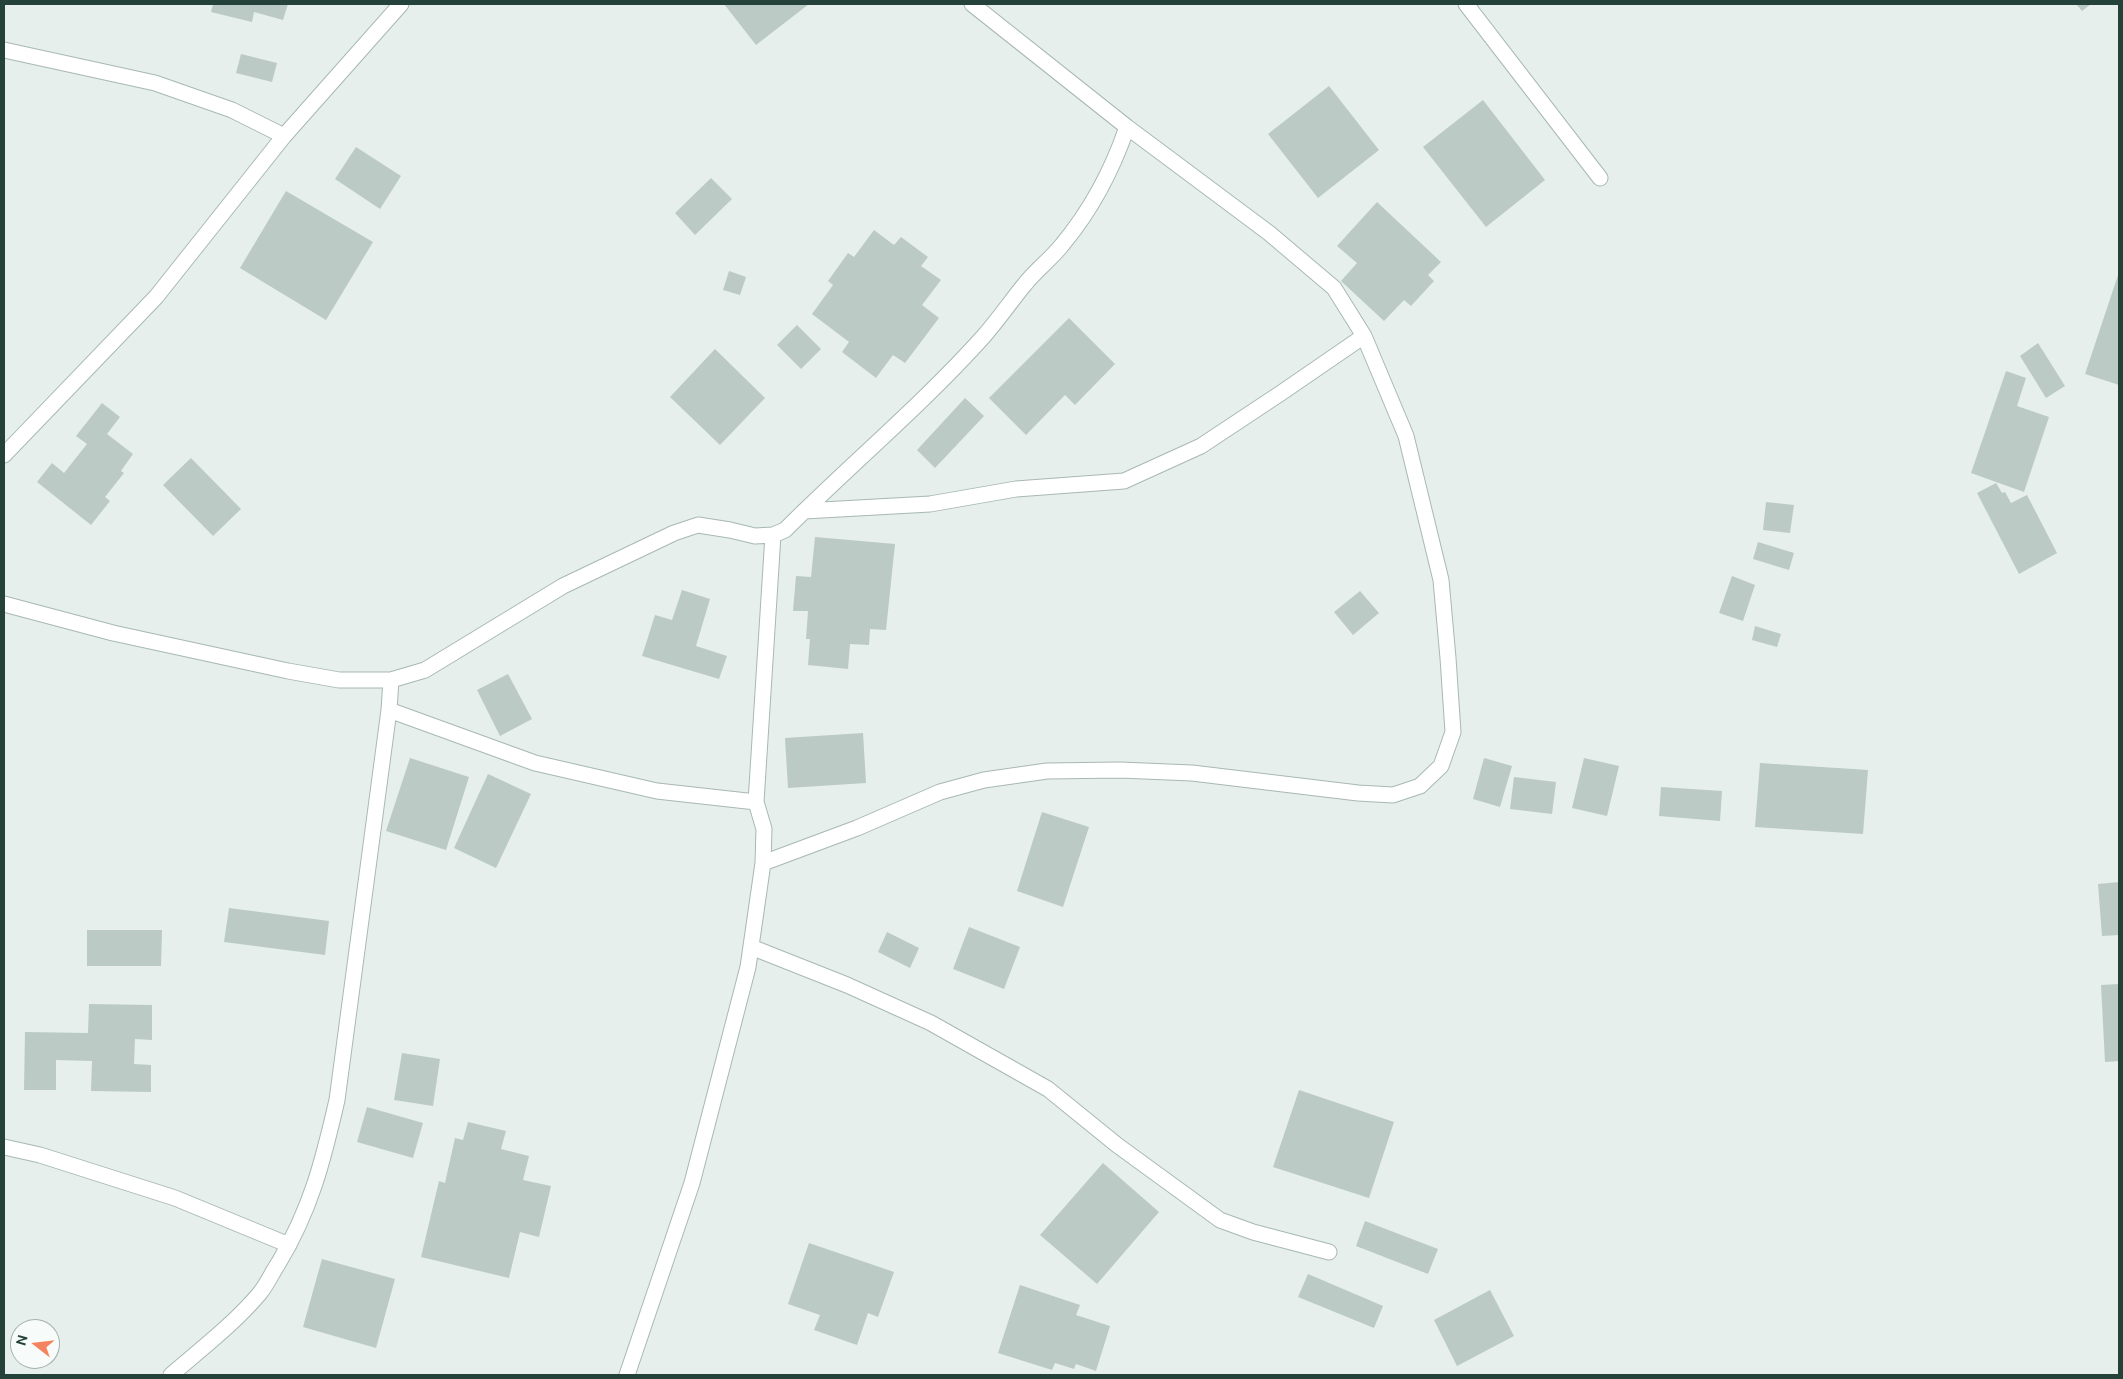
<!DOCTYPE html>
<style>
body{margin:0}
#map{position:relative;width:2123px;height:1379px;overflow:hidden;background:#e6efeb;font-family:Ubuntu,sans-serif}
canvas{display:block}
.frame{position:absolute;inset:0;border:5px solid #24423a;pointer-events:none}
.north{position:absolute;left:10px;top:1319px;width:50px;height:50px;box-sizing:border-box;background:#f7fbf9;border:1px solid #a3b1ad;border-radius:50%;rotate:286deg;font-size:14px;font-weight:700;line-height:20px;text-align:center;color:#24423a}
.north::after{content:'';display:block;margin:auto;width:18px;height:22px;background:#f4845f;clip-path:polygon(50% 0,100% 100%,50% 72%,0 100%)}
</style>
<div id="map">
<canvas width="2123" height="1379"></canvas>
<div class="frame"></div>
<div class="north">N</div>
</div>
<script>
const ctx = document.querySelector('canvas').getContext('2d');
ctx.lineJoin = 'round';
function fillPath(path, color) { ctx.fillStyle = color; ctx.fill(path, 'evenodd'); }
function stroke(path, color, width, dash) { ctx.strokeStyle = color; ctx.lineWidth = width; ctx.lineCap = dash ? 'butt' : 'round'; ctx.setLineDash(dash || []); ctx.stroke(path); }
const building = new Path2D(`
 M213,4h75l-5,16 -29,-8 -2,10 -41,-10z
 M724,4h85l-53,41z
 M2076,4h15l-9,7z
 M241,54l36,9 -5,19 -36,-9z
 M1329,86l50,64 -61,48 -50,-64z
 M1483,100l62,80 -59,47 -63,-80z
 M356,147l45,29 -21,33 -45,-30z
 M711,178l21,21 -37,36 -20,-22z
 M286,191l87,51 -47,78 -86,-52z
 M1377,202l64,60 -13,13 6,6 -23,25 -7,-6 -20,21 -43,-40 16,-18 -20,-17z
 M874,230l20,15 7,-8 27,20 -7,9 20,14 -19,25 17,13 -34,45 -12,-8 -17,23 -34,-26 7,-10 -37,-28 21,-29 -5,-4 20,-28 6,4z
 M729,271l17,6 -6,18 -17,-5z
 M2119,272v113l-34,-11z
 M1069,318l46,46 -40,41 -10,-10 -39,40 -37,-37z
 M797,325l24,24 -20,20 -24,-24z
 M2038,343l27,43 -19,12 -26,-42z
 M715,349l50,49 -45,47 -50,-48z
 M2006,371l20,7 -9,28 32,11 -25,75 -53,-19z
 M965,398l19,18 -49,52 -18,-18z
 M102,403l18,14 -13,17 26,20 -12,17 3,2 -19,24 5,4 -19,24 -54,-43 15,-19 12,10 23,-29 -11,-8z
 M191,458l50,51 -28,27 -50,-51z
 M1996,483l6,10 3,-1 6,11 16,-8 30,58 -38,21 -42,-81z
 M1766,502l28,3 -4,28 -27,-3z
 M815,537l80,7 -9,86 -16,-1 -1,16 -19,-1 -2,25 -40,-4 2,-26h-4l2,-28h-15l3,-35 15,1z
 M1758,542l36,11 -5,17 -36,-11z
 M1732,576l23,9 -12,36 -24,-8z
 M682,590l28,9 -14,47 31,10 -8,23 -77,-23 13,-41 17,5z
 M1360,591l19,22 -26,22 -19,-23z
 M1755,626l26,8 -4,13 -25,-7z
 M508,674l24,45 -32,17 -23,-46z
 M863,733l3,50 -78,5 -3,-50z
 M410,758l59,19 -23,73 -60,-19z
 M1484,758l28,8 -12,41 -27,-8z
 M1584,758l35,8 -12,50 -35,-8z
 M1760,763l108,7 -5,64 -108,-7z
 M488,774l43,20 -35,74 -42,-20z
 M1514,777l42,5 -4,32 -42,-5z
 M1661,787l61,4 -2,30 -61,-5z
 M1042,812l47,15 -26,80 -46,-16z
 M2119,882v53l-17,1 -4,-52z
 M229,908l100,13 -4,34 -101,-13z
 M969,927l51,20 -16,42 -51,-20z
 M87,930h75l-1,36h-74z
 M887,932l32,16 -9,20 -32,-16z
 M2119,984v77l-14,1 -4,-77z
 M89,1004l63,1v35l-17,-1 -1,25 17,1v27l-60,-1 1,-30 -36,-1v30h-32l1,-58 63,1z
 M402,1053l38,6 -7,47 -39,-6z
 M1299,1090l95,32 -25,76 -96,-31z
 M367,1107l56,16 -10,35 -56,-16z
 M468,1122l38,9 -5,18 28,7 -6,24 28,6 -12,51 -19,-5 -11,46 -88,-21 18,-76 6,2 10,-45 8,2z
 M1103,1163l56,49 -62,72 -57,-49z
 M1365,1221l73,28 -10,25 -72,-28z
 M809,1243l85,29 -16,45 -10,-4 -11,32 -43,-15 6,-15 -32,-11z
 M322,1259l73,20 -19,69 -73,-21z
 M1308,1274l75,32 -9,22 -76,-31z
 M1020,1285l60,20 -4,10 34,11 -14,45 -20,-7 -2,5 -19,-6 -3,7 -54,-17z
 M1490,1290l24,46 -57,30 -23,-46z`);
const minor = new Path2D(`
 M1466,4l134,174
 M4,50l151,33 77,27 52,26
 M4,455l152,-158 128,-161 117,-132
 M804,511l126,-7 86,-15 108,-8 77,-35 80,-53 83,-57
 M4,604l109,29 175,38 51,9h52l34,-10 138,-84 111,-53 24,-8 32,5 25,6 18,-1 12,-5c65,-65 137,-125 198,-193 15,-17 28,-36 42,-53 11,-14 26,-25 37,-39 30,-36 50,-74 65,-118
 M389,710l146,53 122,28 99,11
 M763,863l94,-35 83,-36 44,-12 63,-9 73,-1 72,3 166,20 35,2 27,-9 21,-20 12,-34 -5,-74 -7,-78 -35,-144 -42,-100 -30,-48 -65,-55 -142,-106 -155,-123
 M751,947l96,38 84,38 117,66 69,56 103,75 33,12 76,20
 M4,1147l36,8 135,43 114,47
 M171,1375c30,-26 63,-51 89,-82 7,-9 12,-20 18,-29 33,-55 45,-103 59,-164l52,-390 2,-30
 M627,1375l65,-192 56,-216 15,-104 1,-34 -8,-27 17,-267`);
fillPath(building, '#bbcac4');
stroke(minor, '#a8b8b2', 17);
stroke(minor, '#fff', 15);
</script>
